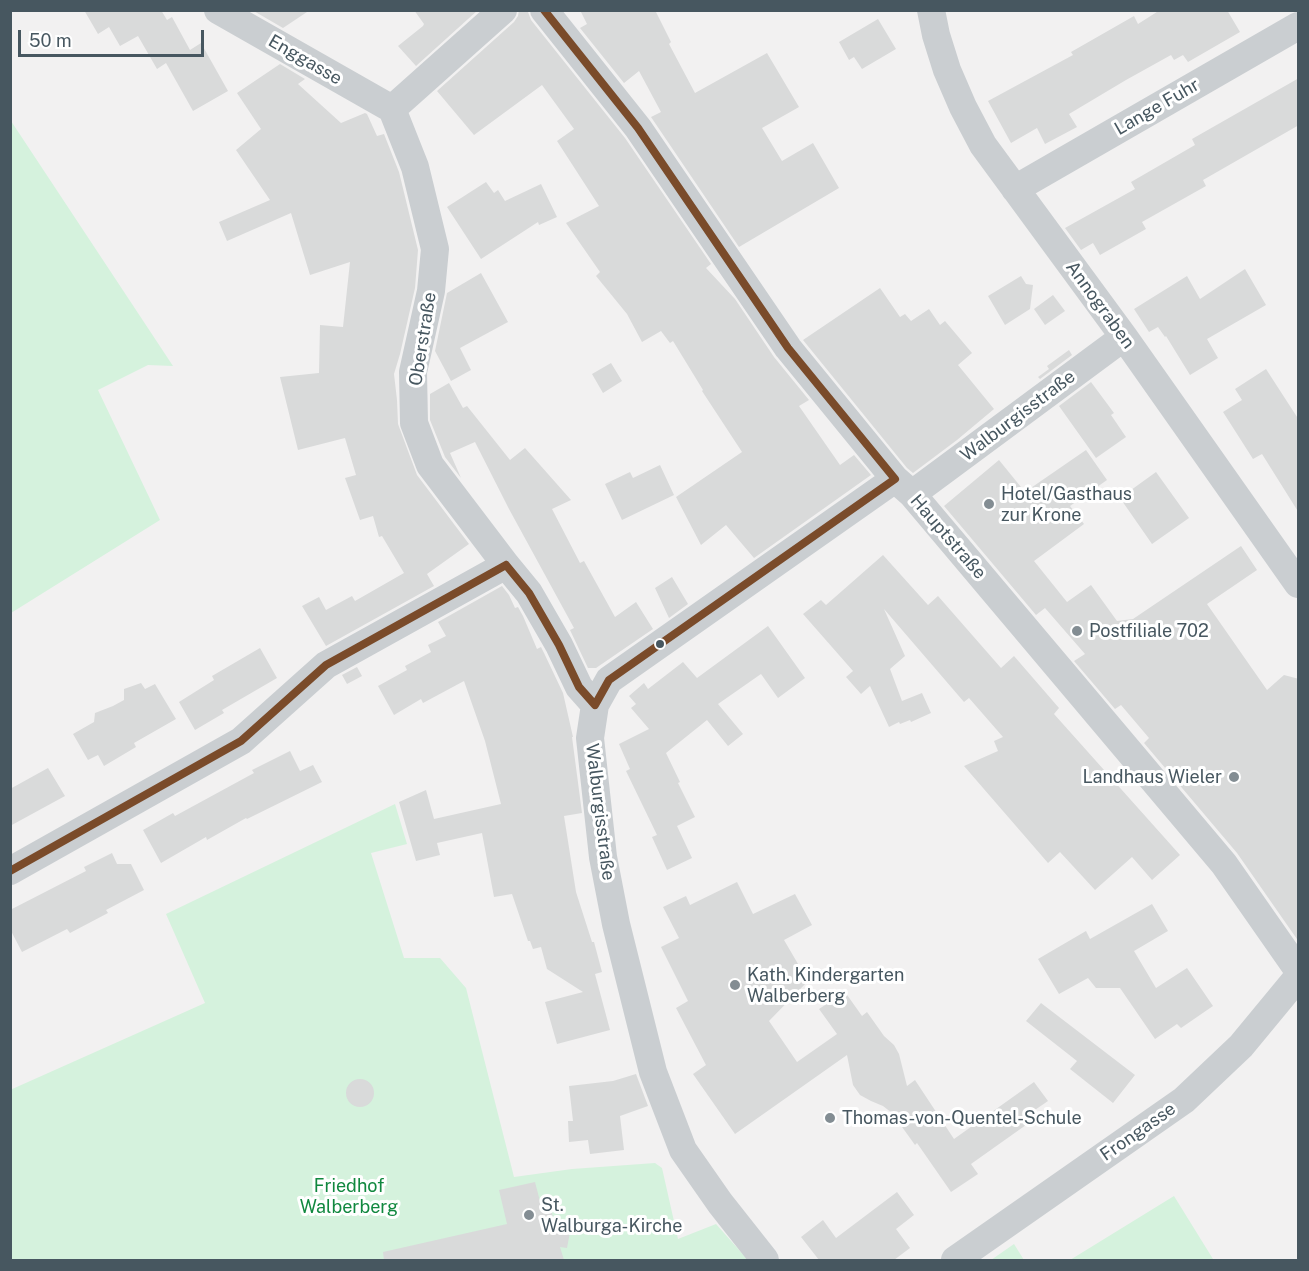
<!DOCTYPE html>
<meta charset="utf-8">
<style>
body{margin:0}
#map{position:relative;width:1309px;height:1271px;overflow:hidden;background:#f2f1f1;font-family:"Public Sans",sans-serif}
canvas{display:block}
.frame{position:absolute;inset:0;border:12px solid #475760;pointer-events:none}
.scale{position:absolute;left:18px;top:30px;width:186px;height:27px;box-sizing:border-box;border:3px solid #475760;border-top:0;padding-left:8px;font-size:18px;line-height:21px;white-space:nowrap;color:#475760;-webkit-text-stroke:4px #fff;paint-order:stroke}
</style>
<div id="map">
<canvas width="1309" height="1271"></canvas>
<div class="frame"></div>
<div class="scale">50 m</div>
</div>
<script>
const ctx = document.querySelector('canvas').getContext('2d');
ctx.lineJoin = 'round';
function fillPath(path, color) { ctx.fillStyle = color; ctx.fill(path, 'evenodd'); }
function stroke(path, color, width, dash) { ctx.strokeStyle = color; ctx.lineWidth = width; ctx.lineCap = dash ? 'butt' : 'round'; ctx.setLineDash(dash || []); ctx.stroke(path); }
function drawText(font, color, halo, rows, align = 'center') {
  ctx.font = font + ' "Public Sans",sans-serif'; ctx.lineWidth = 6; ctx.setLineDash([]); ctx.textBaseline = 'middle'; ctx.strokeStyle = halo; ctx.fillStyle = color; for (const [text, x, y, turn = 0] of rows) {
    ctx.save(); ctx.translate(x, y); ctx.rotate((+turn || 0) * Math.PI / 180); ctx.textAlign = isNaN(turn) ? turn : align; if (halo) ctx.strokeText(text, 0, 0); ctx.fillText(text, 0, 0); ctx.restore();
  }
}
const green = new Path2D(`
 M11,121l162,245 -25,-1 -50,25 62,130 -149,93z
 M395,804l12,40 -36,9 33,105h36l26,30 48,189 58,-8 83,-6 7,5 16,71 38,-15 32,36h-737l-1,-170 195,-87 -39,-89z
 M1174,1196l39,63 -2,1h-141z
 M1014,1244l10,16h-33z`);
const building = new Path2D(`
 M84,10h77l6,10 5,-3 18,33 11,-7 27,48 -35,20 -27,-48 -9,6 -19,-33 -18,10 -11,-19 -11,7z
 M252,10h58l-27,18z
 M414,10h64l-62,56 -18,-20 25,-20 1,-2z
 M519,10h7l2,2 3,8 94,118 86,126 -5,4 29,31 39,58 35,43 -10,6 41,59 14,-10 17,20 -117,83 -28,-33 -25,20 -25,-48 66,-45 -40,-61 1,-1 -30,-49 -3,2 -9,-12 -19,11 -15,-28 -31,-38 4,-4 -34,-49 33,-17 -42,-65 17,-12 -32,-44 -68,50 -37,-44 77,-69 4,-6z
 M580,10h75l16,32 -2,2 26,49 72,-40 32,54 -37,21 20,33 31,-18 26,45 -100,59 -88,-130 10,-5 -22,-41 -15,12 -44,-55 7,-4z
 M1160,10h67l13,22 -52,30 -5,-7 -9,5 -3,-5 -45,25 -57,34 8,13 -32,17 -8,-16 -26,15 -23,-42 85,-46 -2,-3 63,-36 4,8z
 M878,19l18,30 -34,20 -8,-12 -5,3 -10,-18z
 M280,64l25,15 -7,5 43,39 24,-10 2,1 10,22 7,-2 15,38 19,78 -3,38 -15,66 -6,20 3,26 1,24 19,51 52,69 -42,30 7,12 -108,60 -24,-40 17,-9 7,13 26,-14 3,5 49,-28 -22,-37 -3,1 -6,-21 -13,4 -15,-42 11,-3 -11,-37 -47,12 -18,-73 39,-4 1,-48 23,2 7,-65 -40,13 -19,-62 -64,28 -8,-19 51,-22 -34,-50 25,-21 -24,-36z
 M1299,78v47l-96,55 3,6 -64,36 4,7 -46,26 -7,-12 -12,7 -16,-22 70,-39 -4,-7 64,-37 -3,-6z
 M486,182l8,11 4,-3 7,11 36,-17 16,33 -18,8 -1,-3 -57,37 -34,-52z
 M1245,269l21,36 -59,34 11,19 -28,17 -24,-39 -1,1 -7,-10 -9,5 -15,-23 53,-33 13,23z
 M481,273l27,49 -48,26 11,22 -20,11 -16,-30 12,-58z
 M1021,276l5,8 7,1 -3,24 -25,16 -17,-29z
 M880,288l20,29 5,-3 6,7 18,-12 11,16 5,-4 27,32 -14,12 36,44 -37,31 -44,33 -6,-5 -104,-128z
 M1053,295l12,16 -20,14 -11,-16z
 M1069,350l3,5 -32,24 -2,-2 11,-8 -2,-3z
 M611,363l11,18 -19,12 -11,-19z
 M1266,369l33,51v93l-37,-59 -9,5 -30,-47 19,-12 -7,-11z
 M1091,382l23,31 -3,2 15,22 -30,21 -37,-52z
 M449,383l14,25 4,-2 43,54 15,-12 46,52 -19,9 28,54 4,-2 31,56 21,-15 17,27 -57,39h-8l-18,-38 4,-2 -65,-119 -34,-67 -25,11 11,25 -16,-21 -15,-37v-26z
 M1086,450l21,30 -37,26 14,18 -50,37 33,41 24,-17 26,36 16,-2 108,-73 16,24 -50,34 60,86 17,-15 15,4v263l-62,-89 -93,-110 5,-5 -28,-33 -6,4 -41,-48 11,-7 -40,-46 -9,7 -92,-109 55,-46 26,32z
 M660,465l14,30 -52,25 -17,-36 25,-12 3,6z
 M1156,472l33,46 -37,26 -32,-46z
 M883,555l45,50 10,-9 63,72 13,-12 45,52 -5,6 126,141 -28,25 -20,-23 -37,33 -35,-38 -12,11 -84,-97 34,-15 -4,-10 9,-4 -34,-39 -5,4 -80,-93 21,47 -15,13 12,32 20,-8 9,20 -20,9 -1,-2 -10,4 -1,-2 -10,5 -19,-41 -9,8 -15,-17 7,-6 -50,-57 18,-14 5,5z
 M672,577l16,27 -19,14 -14,-30z
 M502,586l7,9 6,13 3,-1 5,9 14,33 4,-2 3,6 19,40 10,44h-1l10,76 -18,3 12,76 16,50h2l8,30 -7,2 15,56 -53,14 -12,-42 38,-10 -36,-23 -6,-22 -8,2 -3,-8h-2l-16,-47 -18,3 -12,-64 -45,10 3,12 -24,6 -17,-59 27,-12 8,29 67,-15 -16,-63 -21,-60 -41,22 -2,-4 -27,16 -16,-29 29,-16 -2,-4 26,-14 -3,-7 18,-9 -8,-14z
 M768,626l37,52 -27,20 -17,-24 -43,30 25,30 -15,12 -21,-26 -41,33 14,29 -2,1 17,34 -18,9 15,32 -25,12 -15,-33 5,-2 -31,-64 4,-2 -11,-25 30,-15 -18,-21 5,-4 -7,-8 15,-13 4,6 35,-27 14,16z
 M260,648l17,30 -55,32 2,3 -29,17 -16,-28 35,-22 -2,-4z
 M357,667l5,9 -15,8 -5,-9z
 M141,683l4,6 10,-5 21,35 -42,24 2,4 -32,19 -6,-11 -10,5 -15,-26 21,-12 1,-9 18,-7 11,-6v-11z
 M290,751l10,20 13,-6 9,17 -75,37 -1,-1 -39,22 -1,-3 -45,26 -18,-33 30,-17 2,3 79,-43 -2,-3z
 M48,768l17,28 -55,30v-37z
 M112,853l5,11h14l13,26 -38,20 2,3 -38,20 -3,-4 -45,23 -12,-23v-19l76,-39 -2,-4z
 M737,882l16,32 42,-20 17,31 -28,15 24,41 -39,40 28,41 40,-28 -18,-25 26,-17 17,24 5,-4 17,24 10,9 5,9 8,32 8,-6 39,59 80,-57 14,19 -19,13 4,6 -62,44 7,10 -27,18 -34,-49 -2,2 -23,-32 -9,-7 -12,-5 -11,-6 -7,-10 -6,-30 -112,79 -42,-60 13,-9 -30,-57 12,-7 -27,-54 18,-9 -16,-31 23,-11 4,9z
 M1152,904l16,27 -34,20 22,37 31,-20 26,38 -32,22 -4,-4 -22,15 -35,-51h-24l-8,-10 -29,16 -21,-35 48,-28 4,8z
 M1041,1003l94,72 -22,28 -43,-34 7,-8 -51,-40z
 M636,1074l12,32 -28,10 4,34 -34,4 -2,-14 -19,2 -1,-21h5l-4,-35 44,-5z
 M346 1093a14 14 0 1 1 28 0a14 14 0 1 1-28 0Z
 M535,1182l6,23 9,-1 4,18 16,10 -3,16 -7,-1 4,13h-180l-1,-8 124,-28 -8,-34z
 M897,1192l17,23 -18,14 14,19 -16,12h-75l-18,-23 22,-17 13,18z`);
const street = new Path2D(`
 M218,10l174,99
 M544,10l94,118 150,220 107,131 17,15 312,370 74,106
 M931,10l5,25 11,35 16,37 20,38 141,192 174,247
 M392,109l23,58 20,82 -4,42 -18,81 1,51 16,42 76,100 23,28 30,52 20,42 16,18
 M392,109l111,-99
 M1015,189l283,-163
 M912,494l212,-157
 M10,871l231,-130 85,-76 180,-100
 M765,1260l-45,-57 -37,-53 -30,-78 -37,-148 -13,-67 -13,-119 5,-33 14,-25 286,-201
 M955,1260l229,-160 57,-54 57,-69`);
const bus1 = new Path2D(`
 M544,10l94,118 150,220 107,131
 M506,565l23,28 30,52 20,42 16,18
 M595,705l14,-25 286,-201
 M10,871l231,-130 85,-76 180,-100`);
const markers = [
 [989,504,6,"#838d93"],
 [1077,631,6,"#838d93"],
 [660,644,5,"#475760"],
 [1234,777,6,"#838d93"],
 [735,985,6,"#838d93"],
 [830,1118,6,"#838d93"],
 [529,1215,6,"#838d93"]
];
const streetNames = [
 ["Enggasse",305,60,30],
 ["Lange Fuhr",1157,107,-30],
 ["Annograben",1100,305,54],
 ["Oberstraße",423,339,-81],
 ["Walburgisstraße",1018,416,-37],
 ["Hauptstraße",948,537,49],
 ["Walburgisstraße",600,812,83],
 ["Frongasse",1138,1132,-35]
];
const poiNames = [
 ["Hotel/Gasthaus",1001,494],
 ["zur Krone",1001,515],
 ["Postfiliale 702",1089,631],
 ["Landhaus Wieler",1222,777,"right"],
 ["Kath. Kindergarten",747,975],
 ["Walberberg",747,996],
 ["Thomas-von-Quentel-Schule",842,1118],
 ["St.",541,1205],
 ["Walburga-Kirche",541,1226]
];
const parkNames = [
 ["Friedhof",349,1186],
 ["Walberberg",349,1207]
];
fillPath(green, '#d5f2dd');
fillPath(building, '#d9dada');
stroke(street, '#caced1', 28);
stroke(bus1, '#7a4b2a', 8);
for (const [x, y, r, color] of markers) { const dot = new Path2D(); dot.arc(x, y, r, 0, 2 * Math.PI); ctx.fillStyle = color; ctx.fill(dot); stroke(dot, '#fff', 2); }
drawText('18px', '#475760', '#fff', streetNames);
drawText('18px', '#475760', '#fff', poiNames, 'left');
drawText('18px', '#11883f', '#fff', parkNames);
</script>
